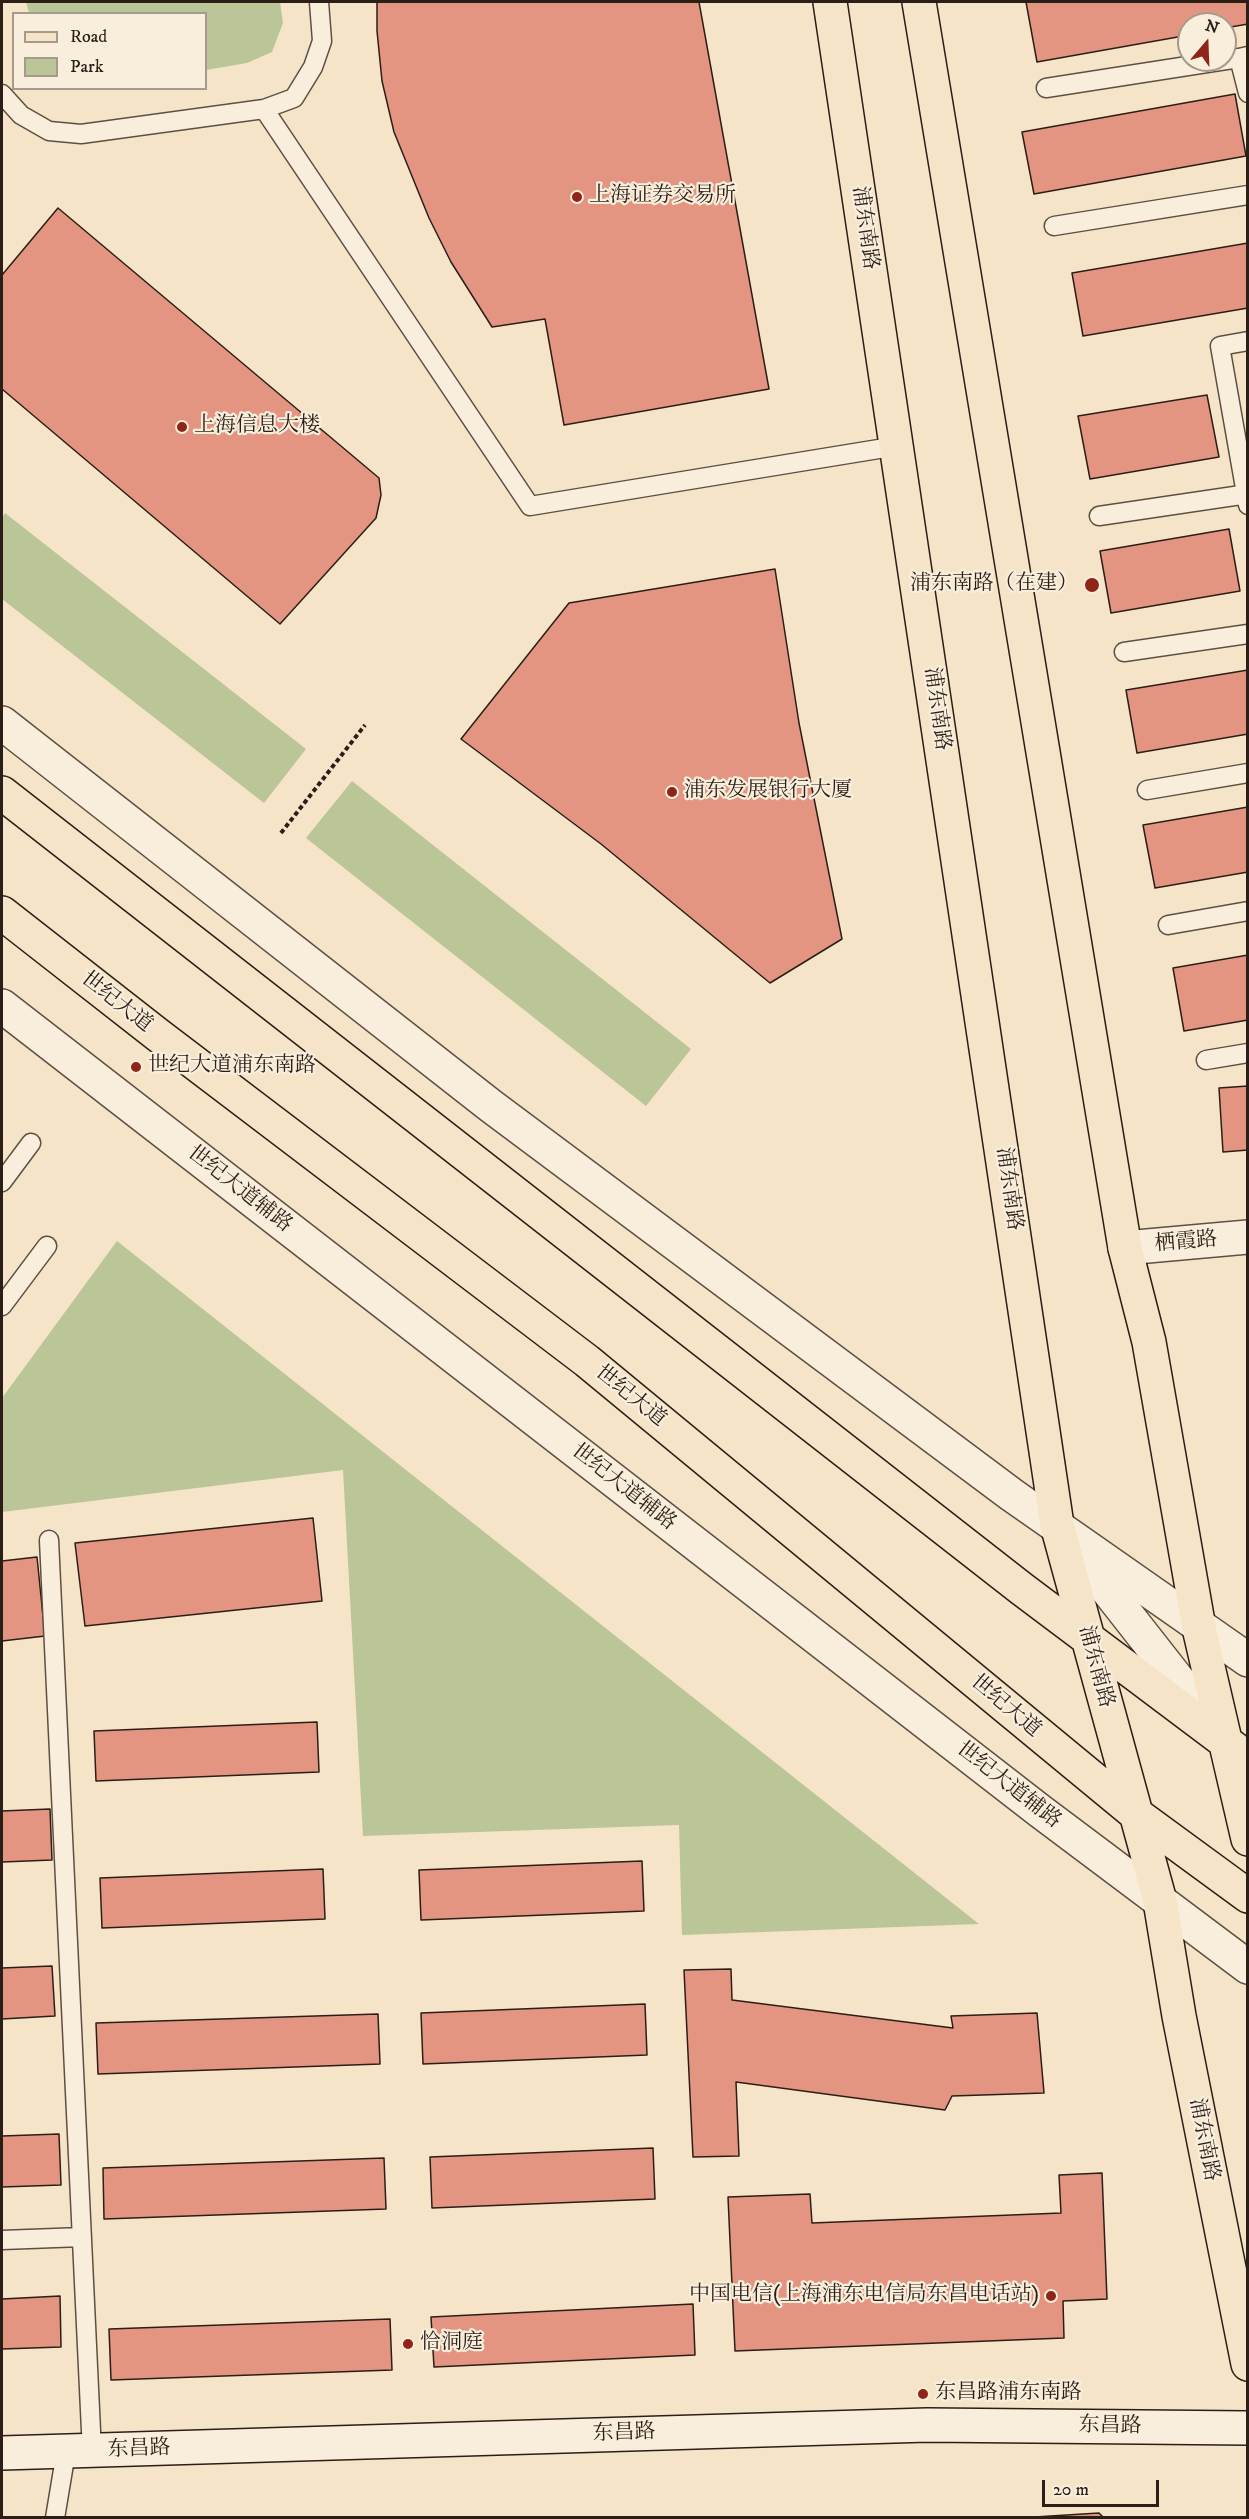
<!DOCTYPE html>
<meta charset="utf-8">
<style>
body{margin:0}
#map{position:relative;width:1249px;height:2519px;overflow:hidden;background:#f6e4c8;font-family:"IM FELL DW Pica",serif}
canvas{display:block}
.frame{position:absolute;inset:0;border:3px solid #2a1e17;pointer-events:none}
.legend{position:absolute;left:12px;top:12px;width:195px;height:78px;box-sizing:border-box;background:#f9eddb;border:2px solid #a69a8d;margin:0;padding:8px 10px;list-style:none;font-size:18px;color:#2a1e17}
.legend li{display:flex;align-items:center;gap:12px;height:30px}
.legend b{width:30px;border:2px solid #a69a8d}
.north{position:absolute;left:1177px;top:12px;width:60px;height:60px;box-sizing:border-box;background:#f9eddb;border:2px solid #a69a8d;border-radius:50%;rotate:19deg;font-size:16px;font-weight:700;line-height:24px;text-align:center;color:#2a1e17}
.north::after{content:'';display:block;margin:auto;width:21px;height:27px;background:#8f2418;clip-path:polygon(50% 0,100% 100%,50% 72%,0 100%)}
.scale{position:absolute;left:1042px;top:2480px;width:117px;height:27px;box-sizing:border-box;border:3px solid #2a1e17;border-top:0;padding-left:8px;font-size:18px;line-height:21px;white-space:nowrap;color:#2a1e17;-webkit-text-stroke:4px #f9eddb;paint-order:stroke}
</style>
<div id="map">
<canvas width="1249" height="2519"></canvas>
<div class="frame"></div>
<ul class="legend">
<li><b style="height:8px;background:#f6e4c8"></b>Road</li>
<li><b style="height:16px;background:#bac598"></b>Park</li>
</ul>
<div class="north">N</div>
<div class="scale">20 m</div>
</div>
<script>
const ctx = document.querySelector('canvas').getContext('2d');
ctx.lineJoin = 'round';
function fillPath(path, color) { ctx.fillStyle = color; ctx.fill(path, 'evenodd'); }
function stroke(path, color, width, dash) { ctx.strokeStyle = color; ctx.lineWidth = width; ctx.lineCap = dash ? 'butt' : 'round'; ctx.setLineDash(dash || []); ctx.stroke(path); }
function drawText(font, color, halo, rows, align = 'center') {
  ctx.font = font + ' "IM FELL DW Pica","Noto Serif SC",serif'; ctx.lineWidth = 4.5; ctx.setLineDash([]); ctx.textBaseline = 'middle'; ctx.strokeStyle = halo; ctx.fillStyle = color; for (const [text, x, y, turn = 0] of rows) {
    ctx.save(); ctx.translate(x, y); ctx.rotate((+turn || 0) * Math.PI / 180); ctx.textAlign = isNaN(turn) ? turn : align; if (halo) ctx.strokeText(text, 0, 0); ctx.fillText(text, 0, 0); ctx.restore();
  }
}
const green = new Path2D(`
 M26,2h254l3,21 -11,29 -25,11 -41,7v-56l-177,-1z
 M5,513l301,236 -42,54 -262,-204v-81z
 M352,781l339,268 -45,57 -340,-268z
 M117,1241l862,683 -297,11 -3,-110 -316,11 -20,-366 -341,42v-114z`);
const building = new Path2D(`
 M377,2h322l70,387 -205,36 -19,-106 -53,8 -41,-65 -22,-44 -35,-86 -12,-51 -5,-50z
 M1026,2h222v22l-23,4v-4h-36v11l-152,27z
 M1235,94l11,62 -212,38 -12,-62z
 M58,208l321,270 2,17 -5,23 -96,106 -278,-235v-114z
 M1248,243v65l-165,28 -11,-63z
 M1207,395l12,62 -129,22 -12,-63z
 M1229,529l11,62 -129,22 -11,-62z
 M775,569l24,154 43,216 -72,44 -169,-139 -140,-105 108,-136z
 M1248,670v64l-111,19 -11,-63z
 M1248,807v65l-93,16 -12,-63z
 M1248,955v65l-64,11 -11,-63z
 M1248,1086v64l-25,2 -4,-64z
 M313,1518l9,83 -237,25 -10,-83z
 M37,1557l8,79 -43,5v-80z
 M317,1722l2,50 -223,9 -2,-50z
 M50,1809l2,51 -50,2v-51z
 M642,1861l2,50 -223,9 -2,-50z
 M323,1869l2,50 -223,9 -2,-50z
 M52,1966l3,50 -53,3v-51z
 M731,1969l1,31 221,28 -2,-12 86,-3 7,80 -92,3 -7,14 -209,-28 3,74 -46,1 -9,-187z
 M645,2004l2,51 -224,9 -2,-51z
 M378,2014l2,50 -282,10 -2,-51z
 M59,2134l2,51 -59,2v-51z
 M653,2148l2,51 -223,9 -2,-51z
 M384,2158l2,51 -282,10 -1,-51z
 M1102,2173l5,126 -44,2 1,37 -329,13 -7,-154 82,-3 2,29 249,-10 -2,-38z
 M60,2296l1,51 -59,2v-50z
 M693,2304l2,51 -261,12 -3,-50z
 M390,2319l2,51 -281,10 -2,-51z
 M1099,2513l5,5h-86z`);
const path = new Path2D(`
 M281,833l84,-108`);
const lane = new Path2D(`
 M1248,56l-9,2 9,35
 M1046,88l193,-30
 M2,94l19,21 28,16 32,3 183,-25 30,-11 19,-31 9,-26 -3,-39
 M264,109l266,397 367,-60
 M1054,226l194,-31
 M1248,341l-28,5 28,159
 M1099,516l149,-22
 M1124,652l124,-18
 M1147,790l101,-17
 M1168,925l80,-14
 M1206,1060l42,-7
 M2,1182l29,-39
 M2,1306l45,-60
 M49,1540l43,912
 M2,2240l80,-3
 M55,2518l11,-66`);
const street = new Path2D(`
 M2,723l489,383 521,389 236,165
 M2,1006l1038,805 208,156
 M1125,1248l123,-11
 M1080,1555l135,172`);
const secondary = new Path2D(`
 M2,2453l925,-28 321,3`);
const primary = new Path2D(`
 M830,2l227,1523 103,376 19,115 69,348
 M919,2l206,1246 24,94 50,286 49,211
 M2,793l1020,796 213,160
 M2,913l156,122 429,326 549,453 112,82`);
const markers = [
 [577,197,6,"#8f2418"],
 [182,427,6,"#8f2418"],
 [1092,585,8,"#8f2418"],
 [672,792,6,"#8f2418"],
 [136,1067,6,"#8f2418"],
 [1051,2296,6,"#8f2418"],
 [408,2344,6,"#8f2418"],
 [923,2394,6,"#8f2418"]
];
const poiNames = [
 ["上海证券交易所",589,197],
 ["上海信息大楼",194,427],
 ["浦东南路（在建）",1078,585,"right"],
 ["浦东发展银行大厦",684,792],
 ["世纪大道浦东南路",148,1067],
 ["中国电信(上海浦东电信局东昌电话站)",1039,2296,"right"],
 ["恰洞庭",420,2344],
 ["东昌路浦东南路",935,2394]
];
const streetNames = [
 ["浦东南路",864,228,82],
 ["浦东南路",936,709,82],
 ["世纪大道",116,1003,38],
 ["浦东南路",1008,1189,82],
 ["世纪大道辅路",239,1190,38],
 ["栖霞路",1186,1243,-5],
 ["世纪大道",630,1397,39],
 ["世纪大道辅路",623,1488,38],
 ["浦东南路",1095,1667,75],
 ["世纪大道",1005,1707,40],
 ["世纪大道辅路",1008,1786,38],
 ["浦东南路",1203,2140,79],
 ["东昌路",1110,2427,1],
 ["东昌路",624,2434,-2],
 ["东昌路",139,2450,-2]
];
fillPath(green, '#bac598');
fillPath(building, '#e49582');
stroke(building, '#2a1e17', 1.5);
stroke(lane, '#5d5043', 21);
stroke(street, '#5d5043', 36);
stroke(secondary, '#2a1e17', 36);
stroke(primary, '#2a1e17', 36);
stroke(path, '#2a1e17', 4, [4.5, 3]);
stroke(lane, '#f9eddb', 18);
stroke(street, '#f9eddb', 33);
stroke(secondary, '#f9eddb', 33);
stroke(primary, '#f6e4c8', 33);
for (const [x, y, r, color] of markers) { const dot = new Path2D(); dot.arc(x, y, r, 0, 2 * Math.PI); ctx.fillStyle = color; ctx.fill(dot); stroke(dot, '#f9eddb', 2); }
drawText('21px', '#2a1e17', '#f9eddb', poiNames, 'left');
drawText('21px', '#2a1e17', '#f9eddb', streetNames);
</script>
